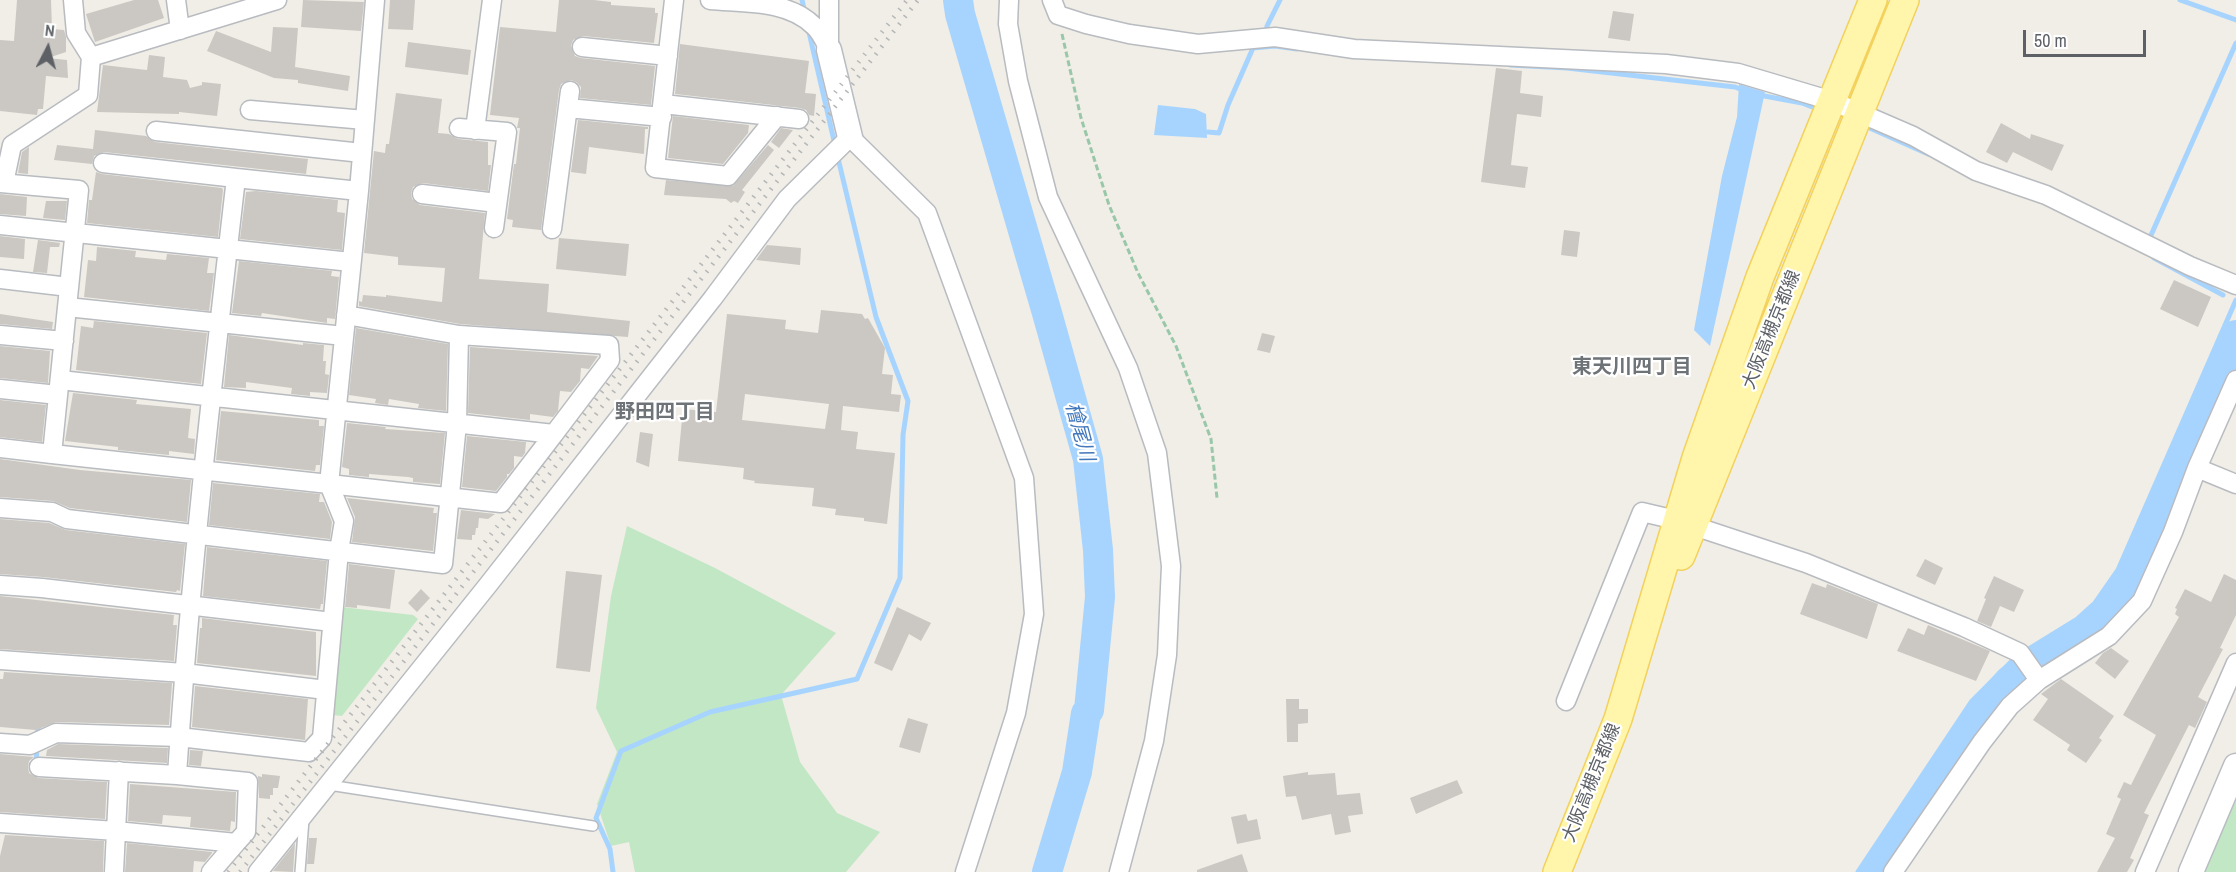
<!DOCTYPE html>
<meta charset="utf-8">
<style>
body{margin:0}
#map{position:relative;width:2236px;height:872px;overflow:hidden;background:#f0eee6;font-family:"Archivo Narrow",sans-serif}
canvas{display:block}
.north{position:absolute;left:18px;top:18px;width:60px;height:60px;-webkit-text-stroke:4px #fff;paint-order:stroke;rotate:6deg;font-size:16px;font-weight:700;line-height:24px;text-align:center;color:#5d6166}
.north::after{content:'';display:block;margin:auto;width:21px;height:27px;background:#5d6166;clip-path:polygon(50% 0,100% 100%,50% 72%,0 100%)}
.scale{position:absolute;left:2023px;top:30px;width:123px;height:27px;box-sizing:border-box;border:3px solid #5d6166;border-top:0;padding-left:8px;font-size:18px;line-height:21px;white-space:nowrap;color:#5d6166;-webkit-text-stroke:4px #fff;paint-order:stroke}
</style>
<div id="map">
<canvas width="2236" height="872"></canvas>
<div class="north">N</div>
<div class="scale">50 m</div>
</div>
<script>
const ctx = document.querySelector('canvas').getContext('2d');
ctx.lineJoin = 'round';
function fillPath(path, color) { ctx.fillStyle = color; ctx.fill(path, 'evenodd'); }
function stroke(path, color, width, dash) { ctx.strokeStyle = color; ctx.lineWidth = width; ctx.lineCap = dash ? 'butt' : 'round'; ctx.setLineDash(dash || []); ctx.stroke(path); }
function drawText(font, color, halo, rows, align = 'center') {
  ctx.font = font + ' "Archivo Narrow","Noto Sans JP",sans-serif'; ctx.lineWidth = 4.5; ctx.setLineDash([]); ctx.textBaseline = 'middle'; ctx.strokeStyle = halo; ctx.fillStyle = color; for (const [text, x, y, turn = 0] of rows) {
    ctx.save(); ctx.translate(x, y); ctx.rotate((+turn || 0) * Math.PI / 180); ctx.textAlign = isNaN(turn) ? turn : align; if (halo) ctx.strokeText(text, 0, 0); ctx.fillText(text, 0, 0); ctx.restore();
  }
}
const green = new Path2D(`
 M627,526l88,42 121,65 -55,62 19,67 37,51 43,19 -34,40h-211l-6,-30 -18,4 -14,-42 20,-52 -21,-44 15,-112z
 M341,607l72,8 5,4 -76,97 -9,-1z
 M2236,789v83h-36z`);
const water = new Path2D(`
 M1739,84l26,8 -55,254 -16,-16 28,-154 15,-59z
 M1158,105l37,4 11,5 1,24 -53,-3z`);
const stream = new Path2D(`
 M802,0l3,13
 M2180,0l56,20
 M808,28l27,117
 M1266,34l1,-8 13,-26
 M1510,65l57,3 168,19 10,4
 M1759,95l43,8 18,7
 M1863,125l65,29
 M1208,132l11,1 9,-28 25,-57 22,-2 22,3
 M2148,242l88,-199
 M2154,258l69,37
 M2024,652l52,-32 19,-17 23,-33 118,-270
 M36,766l2,-42
 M613,872l-3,-23 -14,-31 25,-67 89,-39 147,-33 43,-101 3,-143 5,-34 -32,-84 -39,-163
 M1858,872l114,-171 44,-44`);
const river = new Path2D(`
 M958,0l2,14 87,299 41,146 10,91 2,47 -11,113 -3,3 -9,59 -30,100
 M1876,872l107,-162 26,-29 29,-22 37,-21 23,-17 34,-44 24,-59 80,-183`);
const building = new Path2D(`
 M17,0h34l1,29 12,1 2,7v15l-18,6 19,2 1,18 -22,-2 -3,33h-5l-1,6 -37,-4v-71l14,1z
 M134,0h24l6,18 -69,24 -9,-28z
 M303,0l61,2 -3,29 -60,-4z
 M390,0h25l-2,30 -25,-1z
 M559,0h35l17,2v3l44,3v5h3l-4,30 -71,-7 -10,4 -2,6 4,10 6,2 74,8 -4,39 -71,-7 1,-11 -5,-5 -5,-2 -10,4 -2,6 -18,140 -29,-3 1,-7 -6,-1 7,-55h2l4,-36h-3l2,-10 -29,-3 10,-88 56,5z
 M1613,11l21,3 -4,27 -22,-3z
 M273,27l25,1 -3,39 55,9 -2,15 -50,-8v-3l-24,-2 -67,-27 9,-20 55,21z
 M408,42l63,8 -3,25 -63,-8z
 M680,44l129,17 -4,32 11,1 -2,22 -5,-1 -3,-5 -6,-2 -125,-14z
 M149,55l16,2 -2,20 24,3 3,8 12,-3v-3l19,2 -4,32 -38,-4v2l-82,-2 6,-47 44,5z
 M1496,68l26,3 -2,22 23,3 -2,21 -24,-3 -6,51 17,2 -3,21 -44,-6z
 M396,93l46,6 -4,34 11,1 9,5 30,3v23h3l-3,26 -65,-8 -10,4 -2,6 1,6 8,6 65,8 -6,66 70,5 -2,28 83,9 -2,16 -168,-13 -101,-18v-5l3,1 1,-7 23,2v-2l56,7 3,-34 -47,-3v-8l-34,-4 10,-102 11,2 1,-9h3z
 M673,116l76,9 -1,8 -25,31 -55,-6z
 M578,120l70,7v2h-3l-1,25 -55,-7 -3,27 -15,-2z
 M2001,123l29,16 1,-5 33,11 -12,26 -39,-19 -6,11 -21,-11z
 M781,128l12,2 -14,18 -8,-6z
 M95,130l51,6 9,6 153,17 -2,15 -202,-22 -10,4 -2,8 -38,-4 3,-15 36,4z
 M768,145l6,5 -32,40 3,2 -7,11 -4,-2 -3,2 -5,-4 -62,-4 2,-15 67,6z
 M29,147l-1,27 -10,-1 4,-21z
 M96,172l6,2 120,14 1,2 -5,47 -131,-14 2,-23h3z
 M256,191l82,9 -1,12 8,1 -3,37 -102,-11 6,-47z
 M0,194l27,3 -1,19 -26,-2z
 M46,201h21l-2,19 -22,-2z
 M1564,230l16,2 -3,25 -16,-2z
 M0,236l25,3 -1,20 -24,-2z
 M559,238l70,6 -3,32 -70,-7z
 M38,240l22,3 -1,4h-9l-3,26 -14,-1z
 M767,245l34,3 -1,17 -44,-5z
 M97,247l39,4 -1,6 31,3 1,-6 42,4 -2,15h7l-5,38 -125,-14 4,-37 8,1z
 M239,261l93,10 -1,5 8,1 -4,42 -8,-1v5l-65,-10 -1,3 -29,-3z
 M2174,280l37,17 -13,30 -38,-18z
 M821,310l41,4 3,5 3,-1 17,30 -3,26 11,1 -2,19 10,1 -2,17 -56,-6 -2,24 17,2 -2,17 39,4 -8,71 -23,-3v-3l-29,-3 1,-6 -24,-3 2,-18 -60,-5 1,-2 -12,-2 1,-11 -66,-7 5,-52 33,3 11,-98 59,6 -1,9 33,4zM745,394l84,10 -4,25 -83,-9z
 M0,314l53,8 -1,7 -52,-5z
 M94,321l113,12 -6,51 -125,-14 5,-44 12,2z
 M356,328l92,16 -2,67 -28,-3 1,-4 -30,-5 -1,6 -13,-2 1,-4 -27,-4z
 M1262,333l13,3 -5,17 -13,-3z
 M229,335l74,10v-2l21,2 -1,16h3l-1,13 4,1 -2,18 -17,-1v4l-19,-2 1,-6 -46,-6v6l-22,-1z
 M0,346l50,5 -2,32 -48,-5z
 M470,347l128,9 -9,13 -8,-1 -1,13 -9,11 -11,-1 -2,20 -5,6 -23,-3v6l-62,-7z
 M73,393l64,7 -1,4 55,5 -3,29 7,1 -1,15 -25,-3v4l-51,-5v-3l-53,-6z
 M0,400l46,5 -4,37 -42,-5z
 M221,411l98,9v6h5l-4,39h-4l-1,6 -99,-11z
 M347,423l39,4 -1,2 60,4 -5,51 -27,-2v-4l-5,-1 -39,-3v3l-20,-2v-6l-7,-2z
 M640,432l13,2 -4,33 -13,-5z
 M467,436l59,6 -1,11 -3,4 -8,-1v12l-5,6h-2v3l-11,14 -34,-4z
 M0,459l80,11 111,10 -4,42 -117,-14 -17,-7 -53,-4z
 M213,483l107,11 -1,8h5l8,20 -2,17 -121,-14z
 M347,498l87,10 -1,5h4l-4,38 -81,-9 3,-25z
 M461,510l34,4 -7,5 -9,-1 -1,10h-2l-1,7h-3v5l-15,-1z
 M0,519l49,4 17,7 119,14 -5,47 -3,-1 -1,2 -133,-15 -43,-3z
 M207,547l120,14 -4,43h-2l-1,5 -117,-13z
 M1925,559l18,9 -8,17 -19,-9z
 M349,564l46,6 -5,39 -33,-4v3l-12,-1z
 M566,571l36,4 -12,97 -34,-4z
 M2224,574l12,6v35l-16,33 3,1 -25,48 9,5 -12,26 -6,-3 -45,88 5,2 -19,43 4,2 -7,12h-30l18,-34 -9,-4 15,-35 -4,-2 7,-15 7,3 25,-50 -33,-20 56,-98 -4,-3 2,-5 -2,-1 10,-19 26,13z
 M1994,576l30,14 -10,22 -14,-6 -9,21 -14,-6 9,-22 -2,-1z
 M1812,583l14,5 1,-4 51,20 -11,35 -67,-25z
 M421,589l9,9 -13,14 -9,-9z
 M0,596l174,19 -1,10h4l-3,36 -174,-12z
 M897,607l34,16 -10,18 -12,-7 -17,37 -18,-8z
 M202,618l114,14v44l-119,-13 3,-35h2z
 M1928,625l62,26 -14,30 -79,-30 11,-23 16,7z
 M2111,648l18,13 -14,18 -20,-16 8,-10z
 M4,672l168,11 -3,42 -113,-3 -20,8 -36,-3v-48h3z
 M2061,679l53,37 -15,22 3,2 -16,23 -19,-13 3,-5 -37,-25 15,-21 -7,-5z
 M195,686l113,13 -3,41 -113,-13z
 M1286,699h13v10h9v14l-10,1v18h-11z
 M908,718l20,6 -8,29 -21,-6z
 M58,744l110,4 -1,15 -121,-7 1,-6z
 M190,750l13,1 -2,15 -12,-1z
 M0,754l34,3 -5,4 -1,6 1,6 9,5 69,4 -2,37 -105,-7z
 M1308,772v3l27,-2 2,22 23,-2 3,21 -15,2 3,16 -16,3 -4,-21 -29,6 -6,-24 -10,1 -3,-21z
 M262,774l18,2 -2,12h-5v7h-3v4l-11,-1 -1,-22 4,1z
 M1457,780l6,13 -47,21 -6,-16z
 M130,784l106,8 -1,30 -4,-1 -1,10 -40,-4 1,-10 -28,-2 -1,9 -34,-3z
 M1246,814l2,7 9,-2 4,20 -24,5 -6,-27z
 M5,835l99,6 -1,31h-103v-16z
 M309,838h8l-3,26h-7z
 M127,843l85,9v1l-7,9 -11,-1 -1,11h-68z
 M295,843l-2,29 -20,-1z
 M1242,854l6,18h-51v-2z`);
const path = new Path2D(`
 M1062,34l19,84 28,87 29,68 38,73 35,93 6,59`);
const lane = new Path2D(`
 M329,785l264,41
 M300,872l4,-53`);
const street = new Path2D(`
 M73,0l3,33 15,24
 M176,0l4,30
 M375,0l-16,191 -30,293 172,19 53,-69
 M674,0l-19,168 73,8 49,-60
 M710,0c35,3 78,0 104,26 7,6 11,16 15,24
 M829,0v48
 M1009,0l-1,24 10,57 30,116 80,171 29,85 14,113 -4,89 -13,86 -35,131
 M1052,0l6,15 28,9 43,10 69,10 77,-7 79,12 312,15 72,9 94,28 81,35 63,35 70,24 144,71 46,19
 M582,47l86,9
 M663,104l136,15
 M568,108l94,9
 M250,110l115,10
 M459,128l48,4 -13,96
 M475,130l17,-130
 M156,131l206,22
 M103,163l133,15
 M0,183l79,7 -27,264 277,30 15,37 -5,30 -17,187 -13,14 -130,-15 -123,-4 -26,12 -30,-2
 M4,183l8,-38 76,-50 3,-38 186,-57
 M422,194l75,9
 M0,225l351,37
 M552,229l18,-138
 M0,279l69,8
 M67,307l277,29
 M0,335l64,6
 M60,380l494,54 56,-74 -1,-15 -150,-10 -113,-20
 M0,389l58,6
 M0,448l52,6
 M2197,468l39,16
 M0,508l52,4 15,7 376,45 14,-140 2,-89
 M1694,526l112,37 158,64 56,26 19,27
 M0,585l42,3 290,34
 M0,660l184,13 142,17
 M1566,701l76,-189 34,8
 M39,767l138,8
 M0,823l116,8 120,12 10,-11 2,-50 -71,-7c13,-199 36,-398 59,-597l123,13
 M114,872l5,-101
 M211,872l25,-29
 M258,872l230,-287 225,-287 74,-99 63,-62 77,76 97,265 10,136 -18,99 -51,159
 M1893,872l89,-130 28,-36 29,-26 70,-44 33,-35 31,-69 24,-64 39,-88
 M2145,872l91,-209`);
const secondary = new Path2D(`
 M829,50l21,87
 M2191,872l45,-106`);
const primary = new Path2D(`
 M1681,556l224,-556
 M1557,872l61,-153 78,-261 64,-181 113,-277`);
const rail = new Path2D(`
 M228,872l679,-872
 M240,872l678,-872`);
const streetNames = [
 ["大阪高槻京都線",1772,330,-68],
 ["大阪高槻京都線",1592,783,-68]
];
const neighbourhoodNames = [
 ["東天川四丁目",1632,368],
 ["野田四丁目",665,413]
];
const waterNames = [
 ["檜尾川",1079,432,75]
];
fillPath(green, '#c2e7c4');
fillPath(water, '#a7d4ff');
stroke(stream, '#a7d4ff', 5);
stroke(river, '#a7d4ff', 30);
fillPath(building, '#cbc8c3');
stroke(lane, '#b8bbc0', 12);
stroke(street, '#b8bbc0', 21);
stroke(secondary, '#b9bcc2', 27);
stroke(primary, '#f3d15c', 30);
stroke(path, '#99c7a9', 3, [6, 3]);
stroke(lane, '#fff', 9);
stroke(street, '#fff', 18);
stroke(secondary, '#fff', 24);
stroke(primary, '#fff6ac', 27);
stroke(rail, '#b6b7b7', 4.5, [1.5, 8]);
drawText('18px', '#5d6166', '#fff', streetNames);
drawText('bold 20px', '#6e7378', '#fff', neighbourhoodNames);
drawText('italic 20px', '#4378bc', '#fff', waterNames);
</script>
